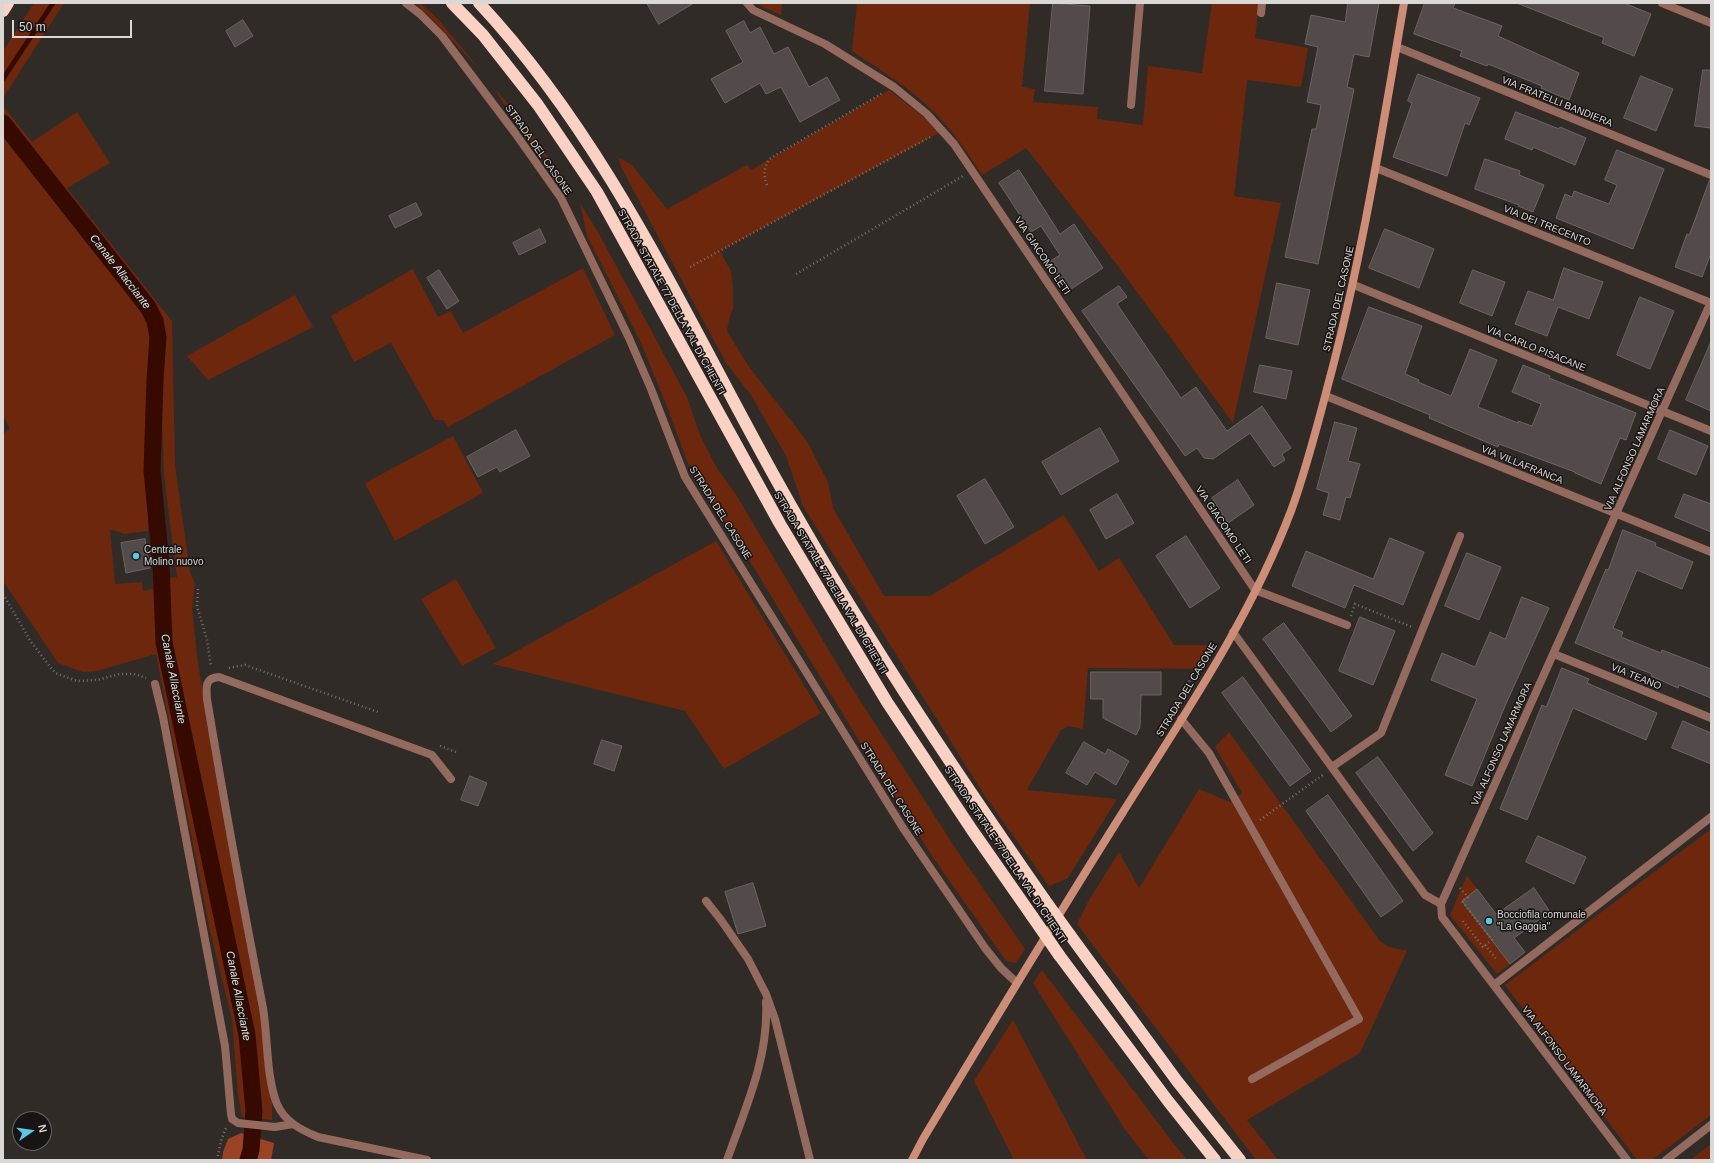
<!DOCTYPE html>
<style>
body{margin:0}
#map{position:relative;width:1714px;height:1163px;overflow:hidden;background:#312b28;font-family:Helvetica,sans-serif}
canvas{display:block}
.frame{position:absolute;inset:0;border:4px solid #dbd7d5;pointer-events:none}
.north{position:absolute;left:12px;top:1111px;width:40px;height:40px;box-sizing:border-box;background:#171413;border:1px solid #656261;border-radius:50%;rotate:77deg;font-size:11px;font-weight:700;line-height:16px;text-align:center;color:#dbd7d5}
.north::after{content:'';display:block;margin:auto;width:14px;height:18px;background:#5bc8e6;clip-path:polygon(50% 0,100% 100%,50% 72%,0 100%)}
.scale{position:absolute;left:12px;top:20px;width:120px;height:18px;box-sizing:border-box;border:2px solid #dbd7d5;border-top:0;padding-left:5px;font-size:12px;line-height:14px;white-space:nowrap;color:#dbd7d5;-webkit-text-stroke:3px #171413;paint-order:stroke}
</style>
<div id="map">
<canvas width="1714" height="1163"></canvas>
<div class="frame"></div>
<div class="north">N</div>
<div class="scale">50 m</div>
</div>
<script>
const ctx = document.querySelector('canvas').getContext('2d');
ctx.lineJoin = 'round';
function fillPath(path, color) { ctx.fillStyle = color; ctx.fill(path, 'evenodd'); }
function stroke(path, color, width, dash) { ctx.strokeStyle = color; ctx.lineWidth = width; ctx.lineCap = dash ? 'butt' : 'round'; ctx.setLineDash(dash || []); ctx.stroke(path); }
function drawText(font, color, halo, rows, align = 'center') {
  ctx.font = font + ' Helvetica,sans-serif'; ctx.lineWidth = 3; ctx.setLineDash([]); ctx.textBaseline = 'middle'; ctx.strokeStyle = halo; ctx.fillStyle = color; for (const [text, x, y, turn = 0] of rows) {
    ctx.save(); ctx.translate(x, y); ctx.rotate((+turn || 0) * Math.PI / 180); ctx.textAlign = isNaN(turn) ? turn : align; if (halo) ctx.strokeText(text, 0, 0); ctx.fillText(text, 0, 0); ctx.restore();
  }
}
const green = new Path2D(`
 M34,3h30l-61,95v-47z
 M415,3h5l18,16 43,52 -47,-50z
 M757,3h25l-1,12 -22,-10z
 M857,3h173l-8,84 13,2 -2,13 65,5 -1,12 46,6 5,-59 54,7 10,-70h47l-4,35 53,10 -7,39 -54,-7 -13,116 47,7 -48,220 -118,-161 -89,-114 -44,27c-15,-23 -30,-46 -50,-65 -24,-23 -53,-41 -80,-59z
 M495,89l9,10 48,63c-24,-15 -43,-49 -57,-73z
 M889,90l36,28 14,15 -219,118 11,20 2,18v20l-4,10 -2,12 22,36 58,74 21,41 5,26 51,88h46l134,-81 35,56 20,-13 55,87h37l-14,24 -109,-1 -5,61 -14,-3 -8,4 -34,60 90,9 -49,79 -19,8 -64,-90 -182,-290 -17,-50 -35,-61 -25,-32 -105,-196 -3,-10 14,8 35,44 80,-44 4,5z
 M3,106l29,36 45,-30 33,51 -43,25 105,133 3,144 15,107 5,12 -3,25 6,55 65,363 9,75v18l-30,-3 -4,-23 -6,-75 -22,-88 -54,-277 -59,17 -14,1 -25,-9 -55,-82v-147l7,-5 -7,-13zM161,396l3,80 13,101 -23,3 -1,9 -10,2 -1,-9 -27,2 -5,-55 14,5 24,-3c3,-42 0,-84 2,-126z
 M580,203l18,29 89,165 13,38 18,35 17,23 108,181 113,175 69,100 -9,14 -10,-2 -70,-99 -67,-105 -132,-217 -28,-39 -22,-40 -21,-57 -25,-61 -54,-107z
 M583,268l32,67 -167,92 -5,-7h-8l-44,-77 -37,19 -23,-46 82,-47 25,48 13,-6 12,22z
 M295,295l18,32 -105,53 -21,-24z
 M453,436l30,57 -88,48 -30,-58z
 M716,541l105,172 -97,56 -39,-58 -192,-47z
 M456,579l40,69 -34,18 -41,-67z
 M1229,732l151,209 9,6 18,4 -47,102 -113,67 31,40h-22l-179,-236 12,-24 30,-48 20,36 60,-99 31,13 12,-9 -27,-46z
 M1711,829v286l-59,45h-15l-132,-175z
 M1467,875l10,14 33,75 -13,10 -47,-59z
 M1042,970l132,174 13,16h-38l-25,-32 -91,-145z
 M1013,1020l74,140h-73l-40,-79z
 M1711,1144v16h-21z`);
const forest = new Path2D(`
 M241,1133l33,10 -3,17h-49l1,-8 5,-13z`);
const stream = new Path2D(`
 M3,79l50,-76`);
const canal = new Path2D(`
 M3,123l145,184 7,14 3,16 -3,43 -3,91 9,93 3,78 83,393 7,76 -3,39 -3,10`);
const building = new Path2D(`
 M647,3h47l-35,21z
 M1053,3l37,3 -7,88 -38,-3z
 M1348,3h31l-10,54 -15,-3 -7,33 7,2 -36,175 -33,-7 27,-128h4l5,-24 -14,-3 11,-55 -13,-3 6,-29 34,7z
 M1425,3h30l-2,5 49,18 -4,10 81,37 -10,27 -28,-12 1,-2 -54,-22 -1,2 -27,-10 2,-5 -48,-17z
 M1517,3h107l27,11 -17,42 -32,-13 2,-5z
 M243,20l10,16 -18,11 -9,-16z
 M744,21l6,12 10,-6 14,27 14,-7 21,40 18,-10 13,23 -40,22 -19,-35 -15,7 -6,-11 -35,20 -14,-24 32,-17 -17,-31z
 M1703,70h8v58l-16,-2z
 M1418,74l62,24 -11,27 -4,-2 -18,53 -54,-19 19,-54 -4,-2z
 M1641,76l32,13 -17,42 -32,-13z
 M1516,112l43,17 1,-2 26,11 -11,27 -42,-18 -1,3 -27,-11z
 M1617,150l47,19 -31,80 -77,-31 9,-24 7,3 2,-6 35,13 8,-19 -12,-5z
 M1485,159l35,12 -1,4 25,10 -11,27 -15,-6 1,-1 -44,-16z
 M1019,170l41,64 14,-10 29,44 -35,23 -19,-29 11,-7 -19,-29 -10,6 -32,-49z
 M1710,180h1v73l-9,24 -27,-10 12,-33 2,1z
 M416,203l6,12 -27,13 -6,-12z
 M540,229l6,13 -27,13 -6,-12z
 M1385,229l49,20 -15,39 -50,-20z
 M1564,268l39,14 -14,37 -31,-12 -11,29 -32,-12 13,-33 25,9z
 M439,270l20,31 -12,8 -20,-31z
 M1473,270l32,12 -13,34 -32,-13z
 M1277,283l33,7 -12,55 -32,-7z
 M1119,286l8,11 -10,7 64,94 15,-11 31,44 35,-25 29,42 -9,6 3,6 -11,7 -24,-34 -37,26 -9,-1 -7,-10 -12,8 -103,-145z
 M1640,297l34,14 -24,58 -33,-14z
 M1369,307l53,19 -17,48 14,6 -1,2 33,14 19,-47 27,11 -19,47 40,16v-2l14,5 9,-22 -29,-12 11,-27 27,11 -1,2 87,35 -10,27 -6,-2 -19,46 -26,-11v-1l-76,-28 -1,3 -69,-29 1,-3 -88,-36z
 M1711,342v69l-25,-11z
 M1260,365l32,6 -6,28 -32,-7z
 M1335,422l22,6 -9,33 12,3 -10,34 -4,-1 -6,23 -17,-5 6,-22 -12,-4z
 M1100,428l19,33 -58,34 -19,-33z
 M516,430l14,26 -30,16 -3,-5 -19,10 -11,-20z
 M1670,430l38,16 -12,29 -38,-16z
 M985,479l29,48 -29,17 -28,-48z
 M1238,480l16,25 -26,18 -16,-25z
 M1117,494l17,29 -28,16 -16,-29z
 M1684,494l27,10v28l-36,-15z
 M1623,530l33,13 -1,3 38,16 -11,27 -45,-19 -24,58 10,4 -2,5 40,16 1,-3 49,19v29l-32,-13 -1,3 -27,-12 1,-2 -77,-31 31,-74 2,1z
 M1186,536l34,52 -30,20 -34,-52z
 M1390,538l34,14 -21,53 -49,-20 -9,23 -53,-22 14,-35 67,28z
 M145,539l5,29 -24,5 -5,-30z
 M1467,553l34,14 -22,53 -34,-14z
 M1522,597l27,11 -44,98 -33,80 -27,-11 32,-76 -46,-19 11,-27 33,14 15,-35 15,7z
 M1360,617l35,14 -22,54 -34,-14z
 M1284,623l68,93 -21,16 -68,-93z
 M1562,668l27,11 -2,4 70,30 -11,27 -73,-32 -46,112 -27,-11 42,-104 4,2z
 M1091,672h70v23h-20l-1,32 -4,8 -33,-17v-19h-12z
 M1243,677l68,94 -21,15 -68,-93z
 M1683,721l28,12v31l-39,-16z
 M602,740l20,6 -8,25 -20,-7z
 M1084,742l21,12 3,-5 21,12 -13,24 -21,-13 -8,13 -21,-12z
 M1378,757l55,76 -20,18 -57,-78z
 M470,776l17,7 -9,23 -17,-6z
 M1328,795l75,106 -22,16 -75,-106z
 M1538,836l48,21 -12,27 -48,-22z
 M753,883l13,43 -28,8 -13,-42z
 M1534,888l16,24 -36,26 11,14 -15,12 -48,-63 15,-12 19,25z`);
const path = new Path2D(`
 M767,185c-4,-11 -3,-16 2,-26l114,-66
 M690,267l242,-131
 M796,274l167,-98
 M198,589l-1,17 10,34 4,27
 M3,594l28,48 24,31 22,8 20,-1 23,-6h14l12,4
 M1351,616l4,-12 57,23
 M229,668l16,-3 133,47
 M1173,711l-2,-1 21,-33
 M440,746l16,6
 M1260,820l64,-46
 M1460,888l8,9 -6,4 30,39 -12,9
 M1463,921l20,26
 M1485,945l12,15
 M217,1160l4,-19 5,-13`);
const lane = new Path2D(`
 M1261,13l1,-10
 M155,684l8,33 62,329 6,68 1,5 6,4 37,4 18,-3
 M706,901l15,19 27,39 18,35 9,25 35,141
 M1494,985l217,-168
 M427,1160l-109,-23c-17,-7 -33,-15 -41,-33 -11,-27 -9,-66 -14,-96 -20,-103 -39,-206 -56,-309 -1,-13 -2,-21 12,-22l213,78 19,24
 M727,1160c18,-51 42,-102 39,-158`);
const street = new Path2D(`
 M406,3l14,11 22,22 73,97 46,65 68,140 22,51 34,88 218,351 82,120 16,20 16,15
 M747,3l6,7 72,34 69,43 33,27 27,30 301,446 92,35
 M1662,3l49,20
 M1397,47l314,128
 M1131,105l9,-102
 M1376,168l335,135
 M1354,285l357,146
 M1326,396l385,156
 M1233,632l192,263 16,9
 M1554,654l157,64
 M1181,719l28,34 150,266 -107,60
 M1332,767l49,-34 79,-197
 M1627,1160l-185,-243 -1,-13 270,-602
 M1666,1160l45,-35`);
const secondary = new Path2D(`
 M912,1160l11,-21c66,-110 132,-219 200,-327 61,-97 127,-193 168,-301 15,-41 26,-84 37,-126 34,-126 54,-254 76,-382`);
const highway = new Path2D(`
 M452,3l31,32 55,70 59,87 183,332 107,178 85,128 60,86
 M479,3c129,138 207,315 298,478 80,144 173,283 267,418
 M3,11l5,-8
 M1070,935l107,146 63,79
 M1059,955l109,146 47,59`);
const highwayBridge = new Path2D(`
 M1044,899l26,36
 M1032,916l27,39`);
const markers = [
 [136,556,4,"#5bc8e6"],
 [1489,921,4,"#5bc8e6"]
];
const streetNames = [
 ["VIA FRATELLI BANDIERA",1557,102,22],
 ["STRADA DEL CASONE",538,150,55],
 ["VIA DEI TRECENTO",1547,226,22],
 ["VIA GIACOMO LETI",1042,256,56],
 ["STRADA DEL CASONE",1339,299,-77],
 ["STRADA STATALE 77 DELLA VAL DI CHIENTI",671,302,61],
 ["VIA CARLO PISACANE",1536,349,22],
 ["VIA ALFONSO LAMARMORA",1635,449,-66],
 ["VIA VILLAFRANCA",1522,465,22],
 ["STRADA DEL CASONE",720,513,58],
 ["VIA GIACOMO LETI",1223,525,56],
 ["STRADA STATALE 77 DELLA VAL DI CHIENTI",830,583,59],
 ["VIA TEANO",1636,677,22],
 ["STRADA DEL CASONE",1187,690,-59],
 ["VIA ALFONSO LAMARMORA",1502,744,-66],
 ["STRADA DEL CASONE",891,789,58],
 ["STRADA STATALE 77 DELLA VAL DI CHIENTI",1005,855,56],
 ["VIA ALFONSO LAMARMORA",1564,1061,53]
];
const poiNames = [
 ["Centrale",144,550],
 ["Molino nuovo",144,562],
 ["Bocciofila comunale",1497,915],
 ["\"La Gaggia\"",1497,927]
];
const waterNames = [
 ["Canale Allacciante",120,272,52],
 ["Canale Allacciante",173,679,79],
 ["Canale Allacciante",238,996,79]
];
fillPath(green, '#6c270d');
fillPath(forest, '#9a4224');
stroke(stream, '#370a00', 5);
stroke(canal, '#370a00', 17);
fillPath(building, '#524b49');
stroke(building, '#6c6462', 1);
stroke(path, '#76716e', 2.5, [1, 3]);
stroke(lane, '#936a5d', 8);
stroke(street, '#936a5d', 8);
stroke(secondary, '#cd8d77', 8);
stroke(highway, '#fbd1c4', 12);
stroke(highwayBridge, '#fbd1c4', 12);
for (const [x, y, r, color] of markers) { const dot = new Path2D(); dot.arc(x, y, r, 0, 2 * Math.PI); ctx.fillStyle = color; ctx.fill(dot); stroke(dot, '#171413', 1.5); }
drawText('10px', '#dbd7d5', '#171413', streetNames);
drawText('10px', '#dbd7d5', '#171413', poiNames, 'left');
drawText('italic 11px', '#f6dcd3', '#171413', waterNames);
</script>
